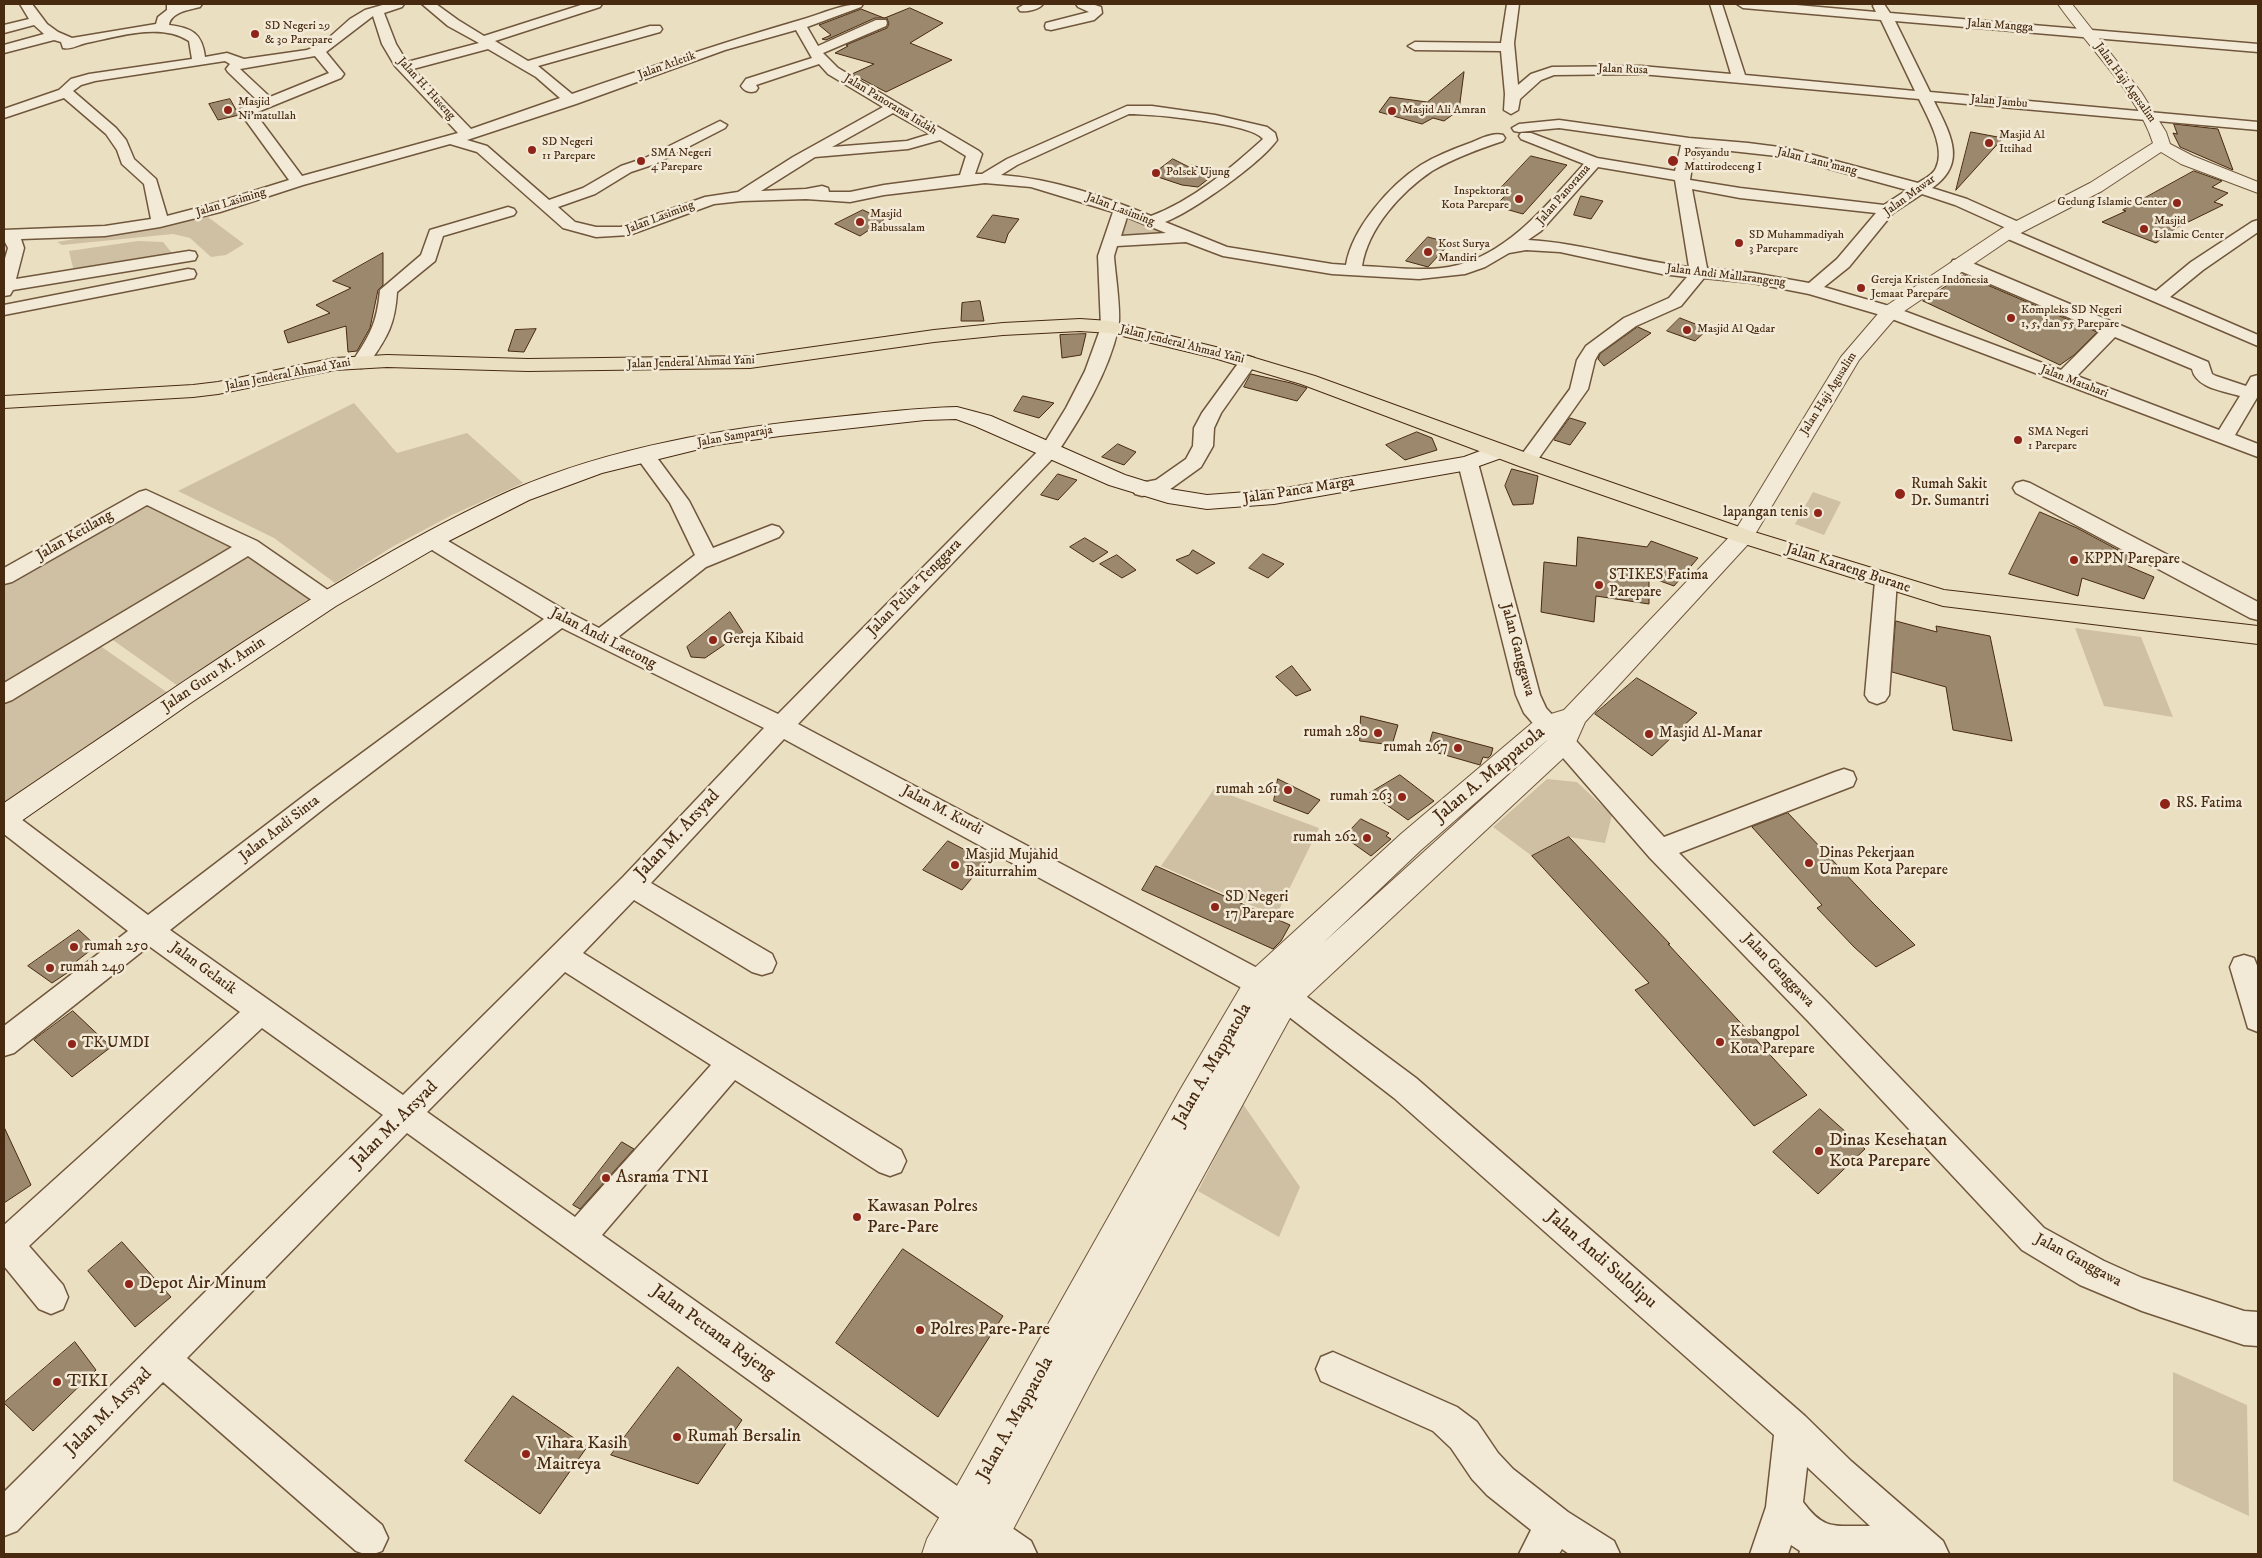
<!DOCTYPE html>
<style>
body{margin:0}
#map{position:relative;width:2262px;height:1558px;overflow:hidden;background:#ebdfc2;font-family:"IM FELL DW Pica",serif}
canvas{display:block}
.frame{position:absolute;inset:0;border:5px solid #472a10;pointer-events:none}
</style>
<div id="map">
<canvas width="2262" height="1558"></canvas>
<div class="frame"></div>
</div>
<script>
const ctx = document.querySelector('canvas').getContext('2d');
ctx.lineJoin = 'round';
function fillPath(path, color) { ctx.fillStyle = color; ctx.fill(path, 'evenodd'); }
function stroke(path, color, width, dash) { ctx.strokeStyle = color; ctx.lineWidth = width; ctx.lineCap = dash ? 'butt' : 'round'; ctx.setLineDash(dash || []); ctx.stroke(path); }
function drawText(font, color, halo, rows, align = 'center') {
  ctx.font = font + ' "IM FELL DW Pica",serif'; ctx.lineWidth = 5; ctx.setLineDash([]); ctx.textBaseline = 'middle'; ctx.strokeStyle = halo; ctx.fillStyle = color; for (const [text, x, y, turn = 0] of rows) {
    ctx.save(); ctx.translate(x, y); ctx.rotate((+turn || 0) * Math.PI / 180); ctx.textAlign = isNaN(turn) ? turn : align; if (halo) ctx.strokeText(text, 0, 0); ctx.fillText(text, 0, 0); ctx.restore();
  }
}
const green = new Path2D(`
 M208,217l36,27 -18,11 -15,2 -21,-19 -17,-4 -111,11 -5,-3z
 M1134,218l41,18 -59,3 6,-16z
 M138,241l25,1 9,11 -5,4 -93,15 -5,-21z
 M354,403l43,50 70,-20 56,50 -71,32 -60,32 -57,36 -61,-45 -96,-47z
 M1813,492l28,10 -17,33 -29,-11z
 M145,499l99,50 -240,141v-109z
 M254,552l61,46 -137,88 -68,-48z
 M2075,628l66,9 32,80 -69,-11z
 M96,643l75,52 -167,109v-105z
 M1547,779l30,3 35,33 -7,28 -36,-6 -37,19 -39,-29z
 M1214,789l105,39 -43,88 -115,-50z
 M1243,1104l57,83 -21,50 -81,-46z
 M2173,1372l74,33 2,111 -76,-35z`);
const building = new Path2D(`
 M910,8l33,15 -33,20 42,17 -66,32 -34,-18 22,-10 -39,-11 13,-7 -2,-1 41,-17 2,-4 -2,-6h-12l-49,22 -4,-1 9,-4 -12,-10 42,-16 23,9z
 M1464,72l-5,38 -15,11 -11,-3 -11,6 -43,-12 11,-15 37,5z
 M230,99l9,16 -21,5 -9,-16z
 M2174,124l44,5 15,41 -53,-23 -7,-14 4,1z
 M1971,132l32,6 -47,52z
 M1531,156l36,9 -44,49 -28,-8 13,-13 -9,-3z
 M1173,159l16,8 3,-2 24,8 -18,14 -16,-2 -30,-10z
 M2194,171l28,10 -10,6 16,6 -14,9 9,3 -47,23 -20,15 -54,-21 24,-11 -3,-1z
 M1581,196l22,5 -12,18 -17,-4z
 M863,210l21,10 -24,16 -25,-12z
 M993,215l26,4 -11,15 -3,9 -28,-6z
 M1428,237l22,6 -22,24 -22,-6z
 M383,253v32l-5,5 -8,38 -13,23 -9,1 -2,-26 -58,17 -4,-12 46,-18 -14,-8 35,-17 -18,-7z
 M1964,275l133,57 -23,23 -14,10 -137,-64z
 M980,301l4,20h-23l1,-18z
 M1680,318l28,11 -13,12 -28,-10z
 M1638,327l13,6 -47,33 -6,-7 2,-5z
 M536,329l-12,23 -16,-1 7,-21z
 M1086,334l-5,21 -19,3 -2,-23z
 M1251,374l40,9 16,5 -10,13 -53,-14z
 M1023,396l31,7 -15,15 -25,-7z
 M1570,418l16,5 -16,22 -16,-5z
 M1417,432l15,6 5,12 -32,10 -19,-15z
 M1118,444l18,8 -12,13 -22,-8z
 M1512,469l26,7 -5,28 -20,1 -8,-19z
 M1058,474l19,6 -19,20 -17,-5z
 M2040,512l37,16 56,30 -5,8 26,11 -10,22 -62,-21 -4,18 -69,-22z
 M1578,537l69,10 4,-6 47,17 -24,28 -25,-9v27l-53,-8 -2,26 -53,-10 3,-50 32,4z
 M1085,538l23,14 -15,10 -23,-15z
 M1193,550l22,13 -18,11 -21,-14 13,-5z
 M1263,554l21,10 -16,14 -19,-10z
 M1117,555l19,15 -14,8 -22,-14z
 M730,612l13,20 -38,26 -14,-1 -4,-10z
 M1896,621l41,11 -1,-6 54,10 22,105 -59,-11 -7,-43 -54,-15z
 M1292,666l19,24 -15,6 -20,-19z
 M1637,678l60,35 -45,43 -57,-42z
 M1361,716l37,9 -6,20 -32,-4z
 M1433,732l60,16 -2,7 -3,3 -5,-1 -3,8 -42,-12 2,-1 -12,-2z
 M1400,775l34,26 -26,19 -38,-27z
 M1278,779l42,21 -12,14 -34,-13z
 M1788,813l85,90 42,42 -39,22 -22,-20 -37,-39 5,-3 -70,-78z
 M1361,819l28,14 -3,3 5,3 -20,17 -27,-19z
 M1569,837l101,107h-2l139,151 -53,31 -119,-136 14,-7 -117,-127z
 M948,841l38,20 -24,29 -39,-20z
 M1156,866l134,59 -9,16 -8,8 -131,-59z
 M79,930l17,16 -27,21 4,2 -21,14 -24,-17z
 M73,1011l38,36 -39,30 -38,-37z
 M1820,1109l45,40 -47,45 -45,-42z
 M4,1127l27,58 -27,18z
 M622,1142l12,7 -54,60 -7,-4z
 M122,1242l49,55 -36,30 -47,-56z
 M903,1249l100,67 -65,101 -102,-74z
 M75,1342l21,28 -63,61 -29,-28z
 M678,1367l64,53 -44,64 -87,-29z
 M513,1396l74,51 -47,67 -75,-53z`);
const minor = new Path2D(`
 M20,4h12l15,20 11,8 14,6 84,-14 2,-7 9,-7v-6h35l-2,3c-11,3 -29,5 -31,18 23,3 33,8 36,32l22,-4 17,6 63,-9 16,-7 27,-24 15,-9 21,-6h18l-2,3 -18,6 12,31 11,18 72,-19 -31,-17 -26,-22h14l22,16 26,16 100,-32h18l-2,3 -105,34 33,20 122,-35h10l2,3 -2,3 -122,34 34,28c75,-26 149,-51 225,-73 23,-6 43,-17 66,-17l-2,3 -54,20 11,19 58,-26h10l1,3 -1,3 -63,27 15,15 141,83 3,3 -7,20h7l25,-15 120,-53h25l63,9 52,12 8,6 2,7c-16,23 -85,72 -112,82l62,25 105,17 14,1c6,-37 44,-80 75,-100 15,-9 32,-16 49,-22 10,-4 23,-11 33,-8l2,3 -2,3c-24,8 -49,17 -71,30 -31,21 -64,57 -70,95 31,1 65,7 96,-1 53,-14 91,-63 126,-101l-63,-25 -2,-3 2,-3h10l66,25 78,13 6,-26 -122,-17 -40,4 -5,-1 -2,-3 7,-4 40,-4 130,18 59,5 39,5 131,35c6,-4 15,-8 18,-15 10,-20 -8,-50 -17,-69l-278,-25 -87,1 -13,5 -21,19 -2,11 -7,4 -7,-4 1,-16 -4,-43 -86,-1 -7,-4 7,-4 86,1 6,-39h12l-5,39 4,42 13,-11 21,-7 89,-1 90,8 -21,-70h12l23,71 170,16 -34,-71 -138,-12 -6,-4h48l91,8 -3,-6 1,-2h10l6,9 368,31v8l-363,-31 35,71 328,30v8l-324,-29c15,31 35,62 -2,87l35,11 56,25 2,3 -2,3 -5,2 138,59 35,-29 61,-40 6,-2v12l-55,38 -33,27 88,38v11l-257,-110 -2,-3 2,-3 5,-2 -51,-23 -33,-11 -29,19 -44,54 -25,20 72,21 165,62 39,-39 -147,-63 -2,-4 2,-4h12l243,102 4,12 4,2 30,10 5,-9 7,-2v21l-23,39 23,9v13l-374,-141 -75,-22 -56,-11 -49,-5 -23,28 -45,20 -37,27 -4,7 -7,29 -54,76 -7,2 -7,-2 -3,-4 53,-72 7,-29 9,-14 38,-28 45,-20 18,-21 -25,-3 -102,-22 -34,-2 -17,3 -24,14 -20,7 -46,5 -87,-5 -109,-18 -37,-14 -69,4 -3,10c1,17 8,59 4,73 -10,45 -37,88 -62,126l-258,269 497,264 121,90 389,338 46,45 92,80 6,13h-150l1,-3 -9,-6 -3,9h-38l16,-47 8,-72 -380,-337 -119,-92 -491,-267 -133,144 121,71 4,9 -4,9 -10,3 -10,-3 -118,-72 -51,53 318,197 5,11 -5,11 -11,4 -11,-4 -144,-92 -133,155 375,265 25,21 29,20 6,13h-51l-35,-28 -544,-393 -220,225 195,167 6,13 -6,13c-9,4 -17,4 -26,0l-193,-169 -146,149 -13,5v-44l379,-377 -121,-87 -233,218 34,39 5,12 -5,12 -12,5 -12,-5 -35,-43v-41l236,-213 -91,-66 -135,107 -10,3v-30l124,-95 -124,-97v-24l9,3 135,102 165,-126 231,-170 -120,-74 -4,-5 4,-5 7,-2 7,2 130,77 31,16 96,-73 -25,-52 -35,-48 3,-4 7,-2 7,2 37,50 24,47 59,-23 7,2 4,5 -4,5 -73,30 -88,70 160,77 264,-267 24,-39 19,-37 16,-44 -3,-71 15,-44 -82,-25 -46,-4 -101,12 -34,7 -44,-3 -64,2 -28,3 -85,31 -33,2 -33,-9 -86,-76 -27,-8 -147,41 -83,27 -60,15 -55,9 -84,3 3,9 -8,31 173,-28 6,1 2,4 -2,4 -6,1 -176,29 -3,5 -6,1v-34l4,-14 -4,-8v-10l101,-4 46,-7 -7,-35 -22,-20 -5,-14 -11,-16 -42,-36 -60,20v-9l55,-19 12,-11 18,-5 103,-15 -3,-18c-28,-19 -73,-4 -103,2 -8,2 -15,7 -23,5l-2,-6 -7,-2 -50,13v-8l40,-11 -10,-9 -30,8v-8l25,-6zM373,16l9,28 13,22 63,67 -156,43 -47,-63 86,-35 3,-4 -18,-22zM796,30l16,28 -66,21 -5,7c4,6 9,7 15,5l2,-3 -2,-3 63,-21 9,10 55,33 -90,50 -55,35 -33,5 -84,30h-25l-21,-5 -17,-15 37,-13 36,-22 24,-8 70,-36 2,-3 -7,-4 -75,37 -24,8 -38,22 -34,12 -62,-54 -20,-6 109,-36 149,-54zM488,49l48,28 24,21 -89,31 -58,-60zM315,56l14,17 -59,24 -30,-28zM225,61l5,3 -4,5 2,3 30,29 -17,7 -2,3 50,69 -80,25 -42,11 -11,-37 -22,-20 -8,-19 -10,-12 -43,-37 8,-6 14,-4zM893,113l37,21 -23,7 -75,6zM1129,114c22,0 123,9 134,25 -32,29 -71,62 -112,77 -48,-20 -98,-37 -150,-41l16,-10zM940,140l26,16 -6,19 -76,10 -34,7h-21l-1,-4 -6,-2 -16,3 -45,2 54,-34 93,-8zM1695,147l91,10 121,33 -23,15 -144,-17 -50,-8zM1598,167l77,13 14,87c-54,-6 -106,-24 -161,-27l13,-9zM1692,189l48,9 136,15 -39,46 -28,24 -56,-10 -46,-5zM1127,217l39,16 -45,3zM2115,337l77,32c4,19 31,22 48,27l-21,34 -142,-54zM562,628l202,100 -141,149 -220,218 -233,-165 161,-127zM565,972l146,93 -136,152 -148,-105zM1807,1467l63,59c-34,-1 -45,6 -67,-24z
 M1025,4h18c-4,6 -17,8 -23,7l-2,-3z
 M1076,4h16l9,3 1,6 -8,7 -43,10 -5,-1 -1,-3 1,-3 43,-11 -11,-5z
 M508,207l6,2 2,3 -2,3 -71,21 -8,25 -38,31c-2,32 -9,44 -27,70l-3,4 -6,2 -6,-2 -3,-4c18,-27 25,-39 28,-72l41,-35 9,-25z
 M188,269l6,1 2,4 -2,4 -190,37v-10z
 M1248,356l6,2 3,4 -36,51 -7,15 -1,18 -12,21 -32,23 -27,6 -7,-2 -3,-5 3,-5 21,-4 30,-21 7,-13 1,-18 8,-15 40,-55z
 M1468,457l7,2 3,4 62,232 6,13 118,129 171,-65 9,-3 9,3 3,7 -3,7 -174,67 149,150 216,225 60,33 38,17 102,33 14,1v34l-14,-1 -102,-34 -62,-26 -58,-35 -214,-229 -158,-163 -126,-145 -8,-18 -58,-232 3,-4z
 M2023,481l7,2 228,119v18l-8,-2 -234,-125 -3,-5 3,-5z
 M146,490l111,51 78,54 3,5 -3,5 -8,3 -8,-3 -71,-49 -236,144 -8,3v-20l228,-136 -85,-42 -135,77 -8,2v-16l135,-76z
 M1886,573l8,3 3,5 -8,114 -4,6 -8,3 -8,-3 -4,-6 10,-114 3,-5z
 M2244,955l10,3 4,10v64l-10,-4 -18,-61 4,-9z
 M1333,1352l124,55 20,15 21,31 15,16 55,43 46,29 6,13h-51l-7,-5 -3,5h-40l12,-24 -44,-35 -15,-16 -21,-31 -18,-17 -112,-50 -5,-12 5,-12z`);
const tertiary = new Path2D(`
 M2058,4h14l69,88 25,40 4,12 23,12 65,26v11l-77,-29 -20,-12 -59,39 -89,46 -116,79 -38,44 -108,181 -166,181 -12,27 -277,258 -202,369 -94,178h-78l5,-15 253,-449 69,-117 152,-139 137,-116 26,-8 171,-179 106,-174 42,-49 118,-79 89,-46 63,-40c-15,-49 -66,-97 -95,-139zM1553,735l-230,208 98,-93z`);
const secondary = new Path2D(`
 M957,407l34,9 134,59 45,14 37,6 67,-5 190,-33 35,-13 8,2 3,5 -3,5 -39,14 -194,34 -67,5 -39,-6 -59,-18 -134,-59 -19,-7 -31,1 -145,16 -64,9 -114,28 -73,27 -90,46 -103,60 -144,96 -178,124 -10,3v-26c80,-54 160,-109 241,-162 86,-55 174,-109 267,-151 102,-44 214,-62 324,-73 40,-4 80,-9 121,-10z`);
const trunk = new Path2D(`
 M1080,319l30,2 118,29 87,26 220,80 216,75 193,59 314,36v18l-315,-38 -208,-65 -216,-75 -218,-82 -87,-26 -104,-25 -30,-2 -77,4 -69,7 -184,26 -222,3 -141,-4 -52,3 -117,24 -25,3 -189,11v-12l189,-11 25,-3 117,-24 52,-3 141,4 222,-3 184,-26 69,-7z`);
const markers = [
 [255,34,5,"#8f2418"],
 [228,110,5,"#8f2418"],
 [1392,111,5,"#8f2418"],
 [1989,143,5,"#8f2418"],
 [532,150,5,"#8f2418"],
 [641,161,5,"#8f2418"],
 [1673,161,6,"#8f2418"],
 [1156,173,5,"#8f2418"],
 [1519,199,5,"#8f2418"],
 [2177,203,5,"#8f2418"],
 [860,222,5,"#8f2418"],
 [2144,229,5,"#8f2418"],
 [1739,243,5,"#8f2418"],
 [1428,252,5,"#8f2418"],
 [1861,288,5,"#8f2418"],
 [2011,318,5,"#8f2418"],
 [1687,330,5,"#8f2418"],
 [2018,440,5,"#8f2418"],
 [1900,494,6,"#8f2418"],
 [1818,513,5,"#8f2418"],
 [2074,560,5,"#8f2418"],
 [1599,585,5,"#8f2418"],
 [713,640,5,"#8f2418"],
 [1378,733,5,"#8f2418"],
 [1649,734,5,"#8f2418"],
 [1458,748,5,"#8f2418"],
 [1288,790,5,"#8f2418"],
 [1402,797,5,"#8f2418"],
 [2165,804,6,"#8f2418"],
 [1367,838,5,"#8f2418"],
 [1809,863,5,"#8f2418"],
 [955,865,5,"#8f2418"],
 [1215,907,5,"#8f2418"],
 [74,947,5,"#8f2418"],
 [50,968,5,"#8f2418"],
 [1720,1042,5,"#8f2418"],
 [72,1044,5,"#8f2418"],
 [1819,1151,5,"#8f2418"],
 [606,1178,5,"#8f2418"],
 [857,1217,5,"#8f2418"],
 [129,1284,5,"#8f2418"],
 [920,1330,5,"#8f2418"],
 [57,1382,5,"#8f2418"],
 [677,1437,5,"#8f2418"],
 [526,1454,5,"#8f2418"]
];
const farStreetnames = [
 ["Jalan Mangga",2000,26,4],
 ["Jalan Atletik",667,66,-20],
 ["Jalan Rusa",1623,70,2],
 ["Jalan Haji Agusalim",2125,83,54],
 ["Jalan H. Huseng",426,89,48],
 ["Jalan Jambu",1999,102,5],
 ["Jalan Panorama Indah",890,105,31],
 ["Jalan Lanu'mang",1817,162,14],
 ["Jalan Panorama",1564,195,-49],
 ["Jalan Mawar",1910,196,-36],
 ["Jalan Lasiming",231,203,-17],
 ["Jalan Lasiming",1120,210,21],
 ["Jalan Lasiming",660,218,-21],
 ["Jalan Andi Mallarangeng",1726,276,7],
 ["Jalan Jenderal Ahmad Yani",1182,345,14],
 ["Jalan Jenderal Ahmad Yani",691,363,-2],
 ["Jalan Jenderal Ahmad Yani",288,375,-11],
 ["Jalan Matahari",2074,382,21],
 ["Jalan Haji Agusalim",1829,394,-58],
 ["Jalan Samparaja",735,437,-10]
];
const farPoinames = [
 ["SD Negeri 29",265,27],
 ["& 30 Parepare",265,41],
 ["Masjid",238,103],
 ["Ni'matullah",238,117],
 ["Masjid Ali Amran",1402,111],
 ["Masjid Al",1999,136],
 ["Ittihad",1999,150],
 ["SD Negeri",542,143],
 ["11 Parepare",542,157],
 ["SMA Negeri",651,154],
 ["4 Parepare",651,168],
 ["Posyandu",1684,154],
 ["Mattirodeceng I",1684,168],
 ["Polsek Ujung",1166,173],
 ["Inspektorat",1509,192,"right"],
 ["Kota Parepare",1509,206,"right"],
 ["Gedung Islamic Center",2167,203,"right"],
 ["Masjid",870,215],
 ["Babussalam",870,229],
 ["Masjid",2154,222],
 ["Islamic Center",2154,236],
 ["SD Muhammadiyah",1749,236],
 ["3 Parepare",1749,250],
 ["Kost Surya",1438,245],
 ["Mandiri",1438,259],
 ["Gereja Kristen Indonesia",1871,281],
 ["Jemaat Parepare",1871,295],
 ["Kompleks SD Negeri",2021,311],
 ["1, 5, dan 55 Parepare",2021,325],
 ["Masjid Al Qadar",1697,330],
 ["SMA Negeri",2028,433],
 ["1 Parepare",2028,447]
];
const poiNames = [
 ["Rumah Sakit",1911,485],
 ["Dr. Sumantri",1911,502],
 ["lapangan tenis",1808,513,"right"],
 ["KPPN Parepare",2084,560],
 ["STIKES Fatima",1609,576],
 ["Parepare",1609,593],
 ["Gereja Kibaid",723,640],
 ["rumah 280",1368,733,"right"],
 ["Masjid Al-Manar",1659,734],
 ["rumah 267",1448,748,"right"],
 ["rumah 261",1278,790,"right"],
 ["rumah 263",1392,797,"right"],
 ["RS. Fatima",2176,804],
 ["rumah 262",1357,838,"right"],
 ["Dinas Pekerjaan",1819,854],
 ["Umum Kota Parepare",1819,871],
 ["Masjid Mujahid",965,856],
 ["Baiturrahim",965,873],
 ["SD Negeri",1225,898],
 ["17 Parepare",1225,915],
 ["rumah 250",84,947],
 ["rumah 249",60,968],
 ["Kesbangpol",1730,1033],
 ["Kota Parepare",1730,1050],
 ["TK UMDI",82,1044]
];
const streetNames = [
 ["Jalan Panca Marga",1299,491,-9],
 ["Jalan Ketilang",75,536,-30],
 ["Jalan Karaeng Burane",1848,569,18],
 ["Jalan Pelita Tenggara",915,588,-46],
 ["Jalan Andi Laetong",603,639,27],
 ["Jalan Ganggawa",1517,650,75],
 ["Jalan Guru M. Amin",214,675,-34],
 ["Jalan M. Kurdi",942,811,28],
 ["Jalan Andi Sinta",280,829,-38],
 ["Jalan Gelatik",203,969,36],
 ["Jalan Ganggawa",1778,971,46],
 ["Jalan Ganggawa",2078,1261,28]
];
const nearStreetnames = [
 ["Jalan A. Mappatola",1490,775,-40],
 ["Jalan M. Arsyad",678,835,-47],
 ["Jalan A. Mappatola",1213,1065,-60],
 ["Jalan M. Arsyad",395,1125,-45],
 ["Jalan Andi Sulolipu",1601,1260,41],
 ["Jalan Pettana Rajeng",713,1333,36],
 ["Jalan M. Arsyad",109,1412,-45],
 ["Jalan A. Mappatola",1016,1419,-61]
];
const nearPoinames = [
 ["Dinas Kesehatan",1829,1141],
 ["Kota Parepare",1829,1162],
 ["Asrama TNI",616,1178],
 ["Kawasan Polres",867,1207],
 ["Pare-Pare",867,1228],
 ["Depot Air Minum",139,1284],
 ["Polres Pare-Pare",930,1330],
 ["TIKI",67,1382],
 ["Rumah Bersalin",687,1437],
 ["Vihara Kasih",536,1444],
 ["Maitreya",536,1465]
];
fillPath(green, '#cfc0a4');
fillPath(building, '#9c886d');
stroke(building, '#472a10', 1);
stroke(minor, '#70573c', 3);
stroke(tertiary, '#70573c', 2);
stroke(secondary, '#472a10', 2);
stroke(trunk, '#472a10', 2);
fillPath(minor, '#f2ead7');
fillPath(tertiary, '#f2ead7');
fillPath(secondary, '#f2ead7');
fillPath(trunk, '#ebdfc2');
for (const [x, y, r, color] of markers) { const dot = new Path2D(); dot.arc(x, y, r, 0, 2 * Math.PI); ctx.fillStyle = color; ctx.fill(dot); stroke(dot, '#f2ead7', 2); }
drawText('12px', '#472a10', '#f2ead7', farStreetnames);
drawText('12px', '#472a10', '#f2ead7', farPoinames, 'left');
drawText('15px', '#472a10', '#f2ead7', poiNames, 'left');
drawText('15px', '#472a10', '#f2ead7', streetNames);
drawText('18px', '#472a10', '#f2ead7', nearStreetnames);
drawText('18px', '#472a10', '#f2ead7', nearPoinames, 'left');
</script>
